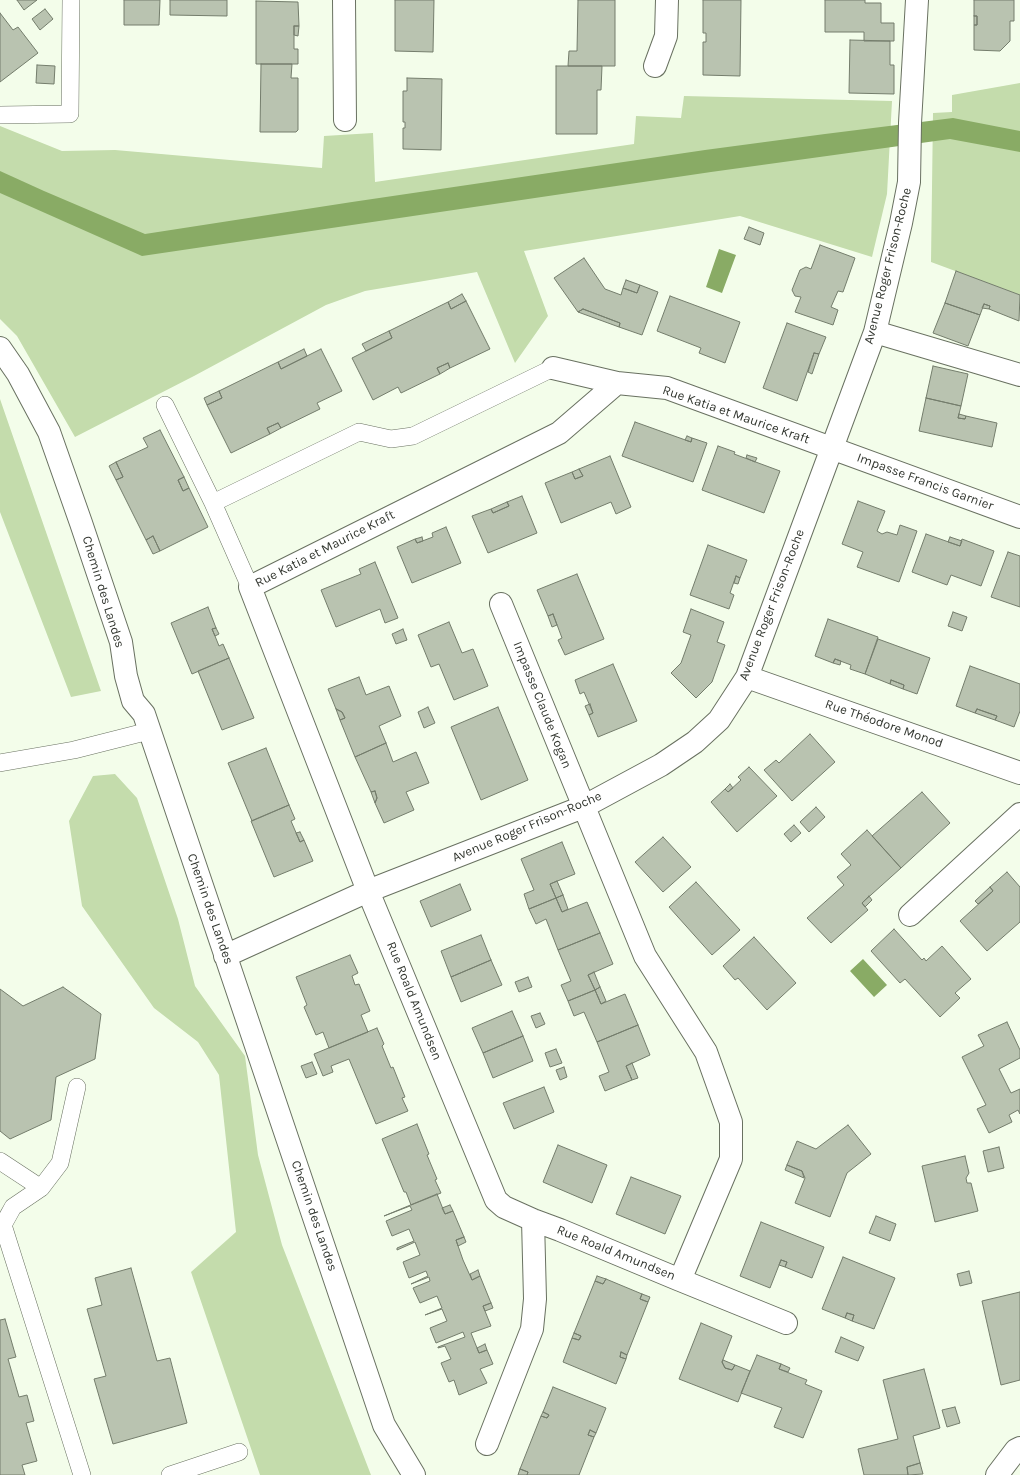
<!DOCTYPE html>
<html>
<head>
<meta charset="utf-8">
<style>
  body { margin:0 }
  canvas { display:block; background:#f3fdea }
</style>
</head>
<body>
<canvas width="1020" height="1475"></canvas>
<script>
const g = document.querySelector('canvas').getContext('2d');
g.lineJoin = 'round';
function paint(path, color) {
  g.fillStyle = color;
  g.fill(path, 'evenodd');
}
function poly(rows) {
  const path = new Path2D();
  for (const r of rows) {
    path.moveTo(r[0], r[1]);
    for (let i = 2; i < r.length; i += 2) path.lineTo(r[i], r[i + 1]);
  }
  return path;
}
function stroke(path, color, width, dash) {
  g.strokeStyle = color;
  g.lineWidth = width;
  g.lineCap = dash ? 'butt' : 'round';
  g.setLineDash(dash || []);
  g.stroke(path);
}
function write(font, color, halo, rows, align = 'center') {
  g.font = font + ' Karla,sans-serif';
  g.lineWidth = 4;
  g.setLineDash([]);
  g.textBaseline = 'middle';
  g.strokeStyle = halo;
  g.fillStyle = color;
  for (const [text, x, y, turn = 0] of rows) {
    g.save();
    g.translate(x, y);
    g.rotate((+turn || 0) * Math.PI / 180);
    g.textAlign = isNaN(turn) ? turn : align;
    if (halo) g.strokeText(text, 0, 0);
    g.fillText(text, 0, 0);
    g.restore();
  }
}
paint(poly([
  [1020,83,1020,295,931,262,933,113,952,112,952,95],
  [684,96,892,101,887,194,872,257,740,216,524,251,548,316,515,363,477,272,365,291,326,305,194,376,75,437,17,336,0,319,0,126,62,151,115,150,322,168,324,136,373,133,375,182,634,144,636,116,681,118],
  [0,399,101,691,71,697,0,512],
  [115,774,137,798,178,919,195,986,245,1056,258,1155,282,1245,371,1475,260,1475,191,1272,236,1232,219,1075,198,1042,154,1008,82,906,69,821,93,776]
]), '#c4dcac');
paint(poly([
  [953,118,1020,131,1020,152,950,139,711,172,142,256,0,193,0,171,44,191,145,234,352,202,705,150,825,134],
  [719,249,736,255,722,293,706,287],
  [863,959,887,985,874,997,850,971]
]), '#89ab65');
const building = poly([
  [17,0,37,0,24,10,17,0],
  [124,0,160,0,159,25,124,25,124,0],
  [170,0,227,0,227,16,170,15,170,0],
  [395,0,434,0,433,52,395,51,395,0],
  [578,0,615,0,615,66,568,66,569,51,577,51,578,0],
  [703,0,741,0,740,76,703,75,703,42,706,42,706,33,703,33,703,0],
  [825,0,865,0,865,3,881,3,881,23,894,23,894,41,864,41,864,32,825,32,825,0],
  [974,0,1014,0,1014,21,1010,21,1010,41,1000,51,974,50,974,25,977,25,977,16,974,16,974,0],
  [256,1,298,2,299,26,294,26,294,49,298,49,298,64,256,64,256,1],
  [45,9,53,19,40,30,32,19,45,9],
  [0,13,13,30,18,27,38,53,0,82,0,13],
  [974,16,977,16,977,25,974,25,974,16],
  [294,26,299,26,298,36,294,35,294,26],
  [850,40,890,41,890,65,894,65,894,94,849,93,850,40],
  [261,64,292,64,291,78,298,78,298,130,296,132,260,132,261,64],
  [37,65,55,66,54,84,36,83,37,65],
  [556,66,602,66,601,90,597,90,597,134,556,134,556,66],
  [407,78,442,79,441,150,403,149,403,128,405,128,405,122,403,122,403,91,407,91,407,78],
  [749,227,764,233,760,245,744,239,749,227],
  [820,245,855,258,843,292,838,291,831,307,838,310,833,325,795,312,801,297,795,296,792,290,800,270,806,267,811,269,820,245],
  [584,258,605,289,621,295,623,288,637,293,640,285,658,292,642,335,619,327,620,323,583,309,578,312,554,278,584,258],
  [956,271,1020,295,1019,321,989,309,990,306,984,304,980,315,945,303,956,271],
  [626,280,640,285,637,293,623,288,626,280],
  [462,294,466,301,451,309,448,302,462,294],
  [670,296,740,322,725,363,699,353,701,348,657,331,670,296],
  [466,301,490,349,450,368,448,363,437,368,440,374,401,393,398,387,373,400,352,358,392,338,389,331,448,302,451,309,466,301],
  [945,303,980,315,968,346,933,333,945,303],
  [984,304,990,306,989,309,982,308,984,304],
  [583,309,620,323,619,327,578,312,583,309],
  [787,323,826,337,819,354,814,353,797,401,763,388,787,323],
  [389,331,392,338,366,351,362,344,389,331],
  [304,349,307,356,281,369,278,362,304,349],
  [321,349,342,391,317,403,320,409,281,428,278,423,267,428,270,434,231,453,207,405,222,398,219,391,278,362,281,369,321,349],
  [814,353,819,354,812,374,808,372,814,353],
  [448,363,450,368,440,374,437,368,448,363],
  [933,366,968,374,961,406,926,398,933,366],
  [219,391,222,398,207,405,204,398,219,391],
  [926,398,961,406,958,418,965,419,966,416,997,423,992,447,919,431,926,398],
  [959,414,966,416,965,419,958,418,959,414],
  [635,422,691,442,692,438,707,443,693,482,622,456,635,422],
  [278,423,281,428,270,434,267,428,278,423],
  [160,430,184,477,178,480,183,491,189,488,208,527,160,551,153,536,146,540,116,480,123,477,116,462,148,447,143,438,160,430],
  [687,436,692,438,691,442,685,440,687,436],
  [718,446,735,452,734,454,780,471,764,513,702,490,718,446],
  [747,455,757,458,755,462,746,458,747,455],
  [610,456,631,507,616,514,611,502,561,523,545,483,572,472,575,479,583,476,579,469,610,456],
  [116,462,123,477,116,480,109,466,116,462],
  [579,469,583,476,575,479,572,472,579,469],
  [184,477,189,488,183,491,178,480,184,477],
  [522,496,537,533,488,553,472,516,491,509,493,513,509,506,507,502,522,496],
  [858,501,885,511,877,531,882,534,887,532,897,535,900,525,917,531,899,582,857,567,863,552,842,544,858,501],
  [507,502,509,506,493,513,491,509,507,502],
  [446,527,461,563,412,583,397,547,415,539,417,543,433,537,432,533,446,527],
  [926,534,960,546,962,539,994,551,981,586,951,575,947,585,912,572,926,534],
  [153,536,160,551,153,554,146,540,153,536],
  [422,537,423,541,417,543,415,539,422,537],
  [950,537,962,541,960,546,948,542,950,537],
  [708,545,747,560,740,578,736,576,730,593,734,595,729,609,690,595,708,545],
  [1008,552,1020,556,1020,607,991,597,1008,552],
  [375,562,398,618,385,623,380,609,336,627,321,590,361,574,359,569,375,562],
  [577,574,604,639,565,655,558,640,562,638,553,614,548,616,537,590,577,574],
  [736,576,740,578,738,584,734,583,736,576],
  [208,607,216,628,212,629,215,636,219,646,223,644,229,658,192,674,171,623,208,607],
  [691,609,724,622,717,642,725,645,712,682,696,698,671,673,681,663,691,635,683,632,691,609],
  [953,612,967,617,962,631,948,626,953,612],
  [553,614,557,625,552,627,548,616,553,614],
  [828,619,878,637,865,674,850,669,851,665,835,659,833,663,815,656,828,619],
  [449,622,462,653,473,649,488,686,454,700,439,664,431,667,418,635,449,622],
  [216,628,219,634,215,636,212,629,216,628],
  [403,629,407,640,396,644,392,634,403,629],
  [878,639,930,658,917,694,903,689,904,685,891,680,890,684,865,674,878,639],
  [229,658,254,718,222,730,198,671,229,658],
  [835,659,841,661,840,665,833,663,835,659],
  [613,664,637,721,598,737,589,715,593,713,584,692,580,694,575,680,613,664],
  [970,666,1020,684,1020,711,1014,727,995,720,997,716,977,709,975,713,956,706,970,666],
  [359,677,366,695,389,686,401,716,379,726,386,743,355,757,340,720,345,718,342,712,336,709,328,689,359,677],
  [891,680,904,685,903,689,890,684,891,680],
  [590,704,593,713,589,715,585,706,590,704],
  [428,707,435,723,424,728,418,712,428,707],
  [498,707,528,780,481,800,451,727,498,707],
  [336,709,342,712,345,718,340,720,336,709],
  [977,709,997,716,995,720,975,713,977,709],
  [810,734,835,762,792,801,764,770,776,760,779,763,810,734],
  [386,743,393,762,416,752,429,783,406,792,414,810,384,823,375,803,377,798,375,791,371,792,355,757,386,743],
  [266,748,289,805,252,821,228,763,266,748],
  [749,767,777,796,737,832,711,802,725,789,728,792,741,780,738,777,749,767],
  [730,784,733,788,728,792,725,789,730,784],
  [375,791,377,798,375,803,371,792,375,791],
  [922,792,950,823,901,868,872,836,922,792],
  [289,805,295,819,291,821,300,842,304,840,313,861,274,877,251,821,289,805],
  [816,807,825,817,809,832,800,822,816,807],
  [794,825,801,833,791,842,784,834,794,825],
  [867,830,901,868,862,903,868,910,831,943,807,918,844,885,837,877,851,865,841,854,867,830],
  [300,832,304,840,300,842,296,833,300,832],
  [663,837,691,867,663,892,635,862,663,837],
  [562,842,575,874,550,884,556,898,529,909,524,894,534,890,521,859,562,842],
  [1007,872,1020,887,1020,922,987,951,960,921,993,891,990,887,1007,872],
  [557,881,563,895,556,898,550,884,557,881],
  [696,882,740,930,712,955,669,907,696,882],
  [460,884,471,910,431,927,420,901,460,884],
  [990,887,993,891,978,904,975,901,990,887],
  [563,895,568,909,562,912,556,898,563,895],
  [869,896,872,900,865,907,862,903,869,896],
  [556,898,562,912,587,902,600,933,558,950,546,919,536,924,529,909,556,898],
  [894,929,922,960,924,958,926,961,942,946,971,979,955,993,960,998,940,1017,905,979,900,983,871,951,894,929],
  [600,933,613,964,588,975,595,990,568,1001,561,985,571,981,558,950,600,933],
  [481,935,491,960,451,977,441,951,481,935],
  [754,937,796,983,767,1010,738,978,735,980,723,966,754,937],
  [350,955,358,973,352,976,355,985,359,984,370,1011,361,1015,368,1032,329,1048,323,1032,316,1035,304,1007,307,1005,296,977,350,955],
  [491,960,502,985,461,1002,451,977,491,960],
  [594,972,600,987,595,990,588,975,594,972],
  [528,977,532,987,519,992,515,982,528,977],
  [63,987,101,1014,95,1059,56,1077,51,1120,10,1139,0,1131,0,989,23,1006,63,987],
  [600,987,606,1001,601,1004,595,990,600,987],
  [595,990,601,1004,625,994,638,1025,597,1042,584,1012,574,1016,568,1001,595,990],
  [512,1011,523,1036,483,1053,472,1028,512,1011],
  [540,1013,545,1024,536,1028,531,1016,540,1013],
  [1007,1022,1020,1050,1020,1058,999,1069,1011,1093,1020,1089,1020,1114,1018,1110,1009,1115,1012,1122,989,1133,977,1109,986,1105,962,1057,984,1046,978,1035,1007,1022],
  [638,1025,650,1055,626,1066,632,1080,605,1091,599,1076,609,1072,597,1042,638,1025],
  [377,1028,384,1044,382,1046,391,1068,393,1067,405,1097,402,1098,408,1111,376,1124,349,1059,331,1066,333,1072,323,1076,314,1054,377,1028],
  [523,1036,533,1061,493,1078,483,1053,523,1036],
  [556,1049,562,1063,550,1067,545,1053,556,1049],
  [312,1062,317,1074,306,1078,301,1066,312,1062],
  [632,1063,638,1078,632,1080,626,1066,632,1063],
  [564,1067,567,1077,560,1080,556,1070,564,1067],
  [544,1087,554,1112,514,1129,503,1103,544,1087],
  [417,1124,429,1154,427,1155,437,1179,435,1180,441,1193,411,1205,406,1192,404,1192,382,1139,417,1124],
  [848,1125,871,1154,847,1173,830,1217,795,1203,805,1178,802,1171,787,1165,797,1141,816,1149,848,1125],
  [558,1145,607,1165,592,1203,543,1182,558,1145],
  [999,1147,1004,1168,988,1172,983,1151,999,1147],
  [965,1156,969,1173,966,1178,967,1183,971,1183,978,1211,935,1222,922,1166,965,1156],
  [787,1165,802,1171,804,1178,785,1170,787,1165],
  [631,1177,681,1196,665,1234,616,1214,631,1177],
  [437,1194,445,1214,453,1211,464,1237,456,1240,463,1260,472,1280,480,1276,491,1303,483,1306,491,1326,471,1333,479,1353,487,1350,493,1364,480,1369,487,1383,459,1395,454,1380,449,1382,441,1363,451,1359,445,1346,438,1348,438,1347,465,1337,463,1332,436,1343,430,1328,447,1321,442,1309,425,1315,442,1308,437,1296,420,1303,413,1288,430,1281,429,1277,411,1284,428,1276,426,1271,409,1278,403,1262,420,1255,415,1242,397,1250,397,1248,414,1241,409,1229,392,1236,386,1221,412,1210,410,1206,384,1216,437,1194],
  [450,1205,453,1211,445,1214,442,1208,450,1205],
  [876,1216,896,1224,890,1241,869,1233,876,1216],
  [761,1222,824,1247,812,1278,785,1267,787,1262,781,1260,770,1288,740,1276,761,1222],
  [464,1237,466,1242,458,1246,456,1240,464,1237],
  [843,1257,895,1278,874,1329,852,1321,854,1315,847,1313,845,1318,822,1309,843,1257],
  [781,1260,787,1262,785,1267,779,1265,781,1260],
  [131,1268,157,1361,170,1358,187,1423,113,1444,94,1379,106,1376,87,1309,102,1305,95,1278,131,1268],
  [478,1270,480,1276,472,1280,470,1274,478,1270],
  [969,1271,972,1283,960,1286,957,1274,969,1271],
  [597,1276,606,1279,603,1284,595,1281,597,1276],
  [606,1279,642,1294,640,1299,648,1302,627,1355,621,1352,620,1357,626,1359,616,1384,563,1362,572,1338,579,1340,581,1336,574,1333,595,1281,603,1284,606,1279],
  [1020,1292,1020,1380,1001,1385,982,1301,1020,1292],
  [642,1294,650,1297,648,1302,640,1299,642,1294],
  [491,1303,493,1308,485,1311,483,1306,491,1303],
  [847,1313,854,1315,852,1321,845,1318,847,1313],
  [5,1319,16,1357,8,1359,19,1397,27,1395,34,1421,26,1423,37,1461,22,1465,25,1475,0,1475,0,1320,5,1319],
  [701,1323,732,1336,722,1362,725,1368,732,1370,735,1365,750,1371,738,1402,679,1379,701,1323],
  [574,1333,581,1336,579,1340,572,1338,574,1333],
  [841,1337,864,1347,858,1361,835,1352,841,1337],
  [485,1344,487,1350,479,1353,477,1348,485,1344],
  [621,1352,627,1355,626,1359,620,1357,621,1352],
  [757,1355,781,1364,779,1369,807,1380,805,1384,822,1391,803,1438,774,1427,782,1408,741,1393,757,1355],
  [723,1360,735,1365,732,1370,725,1368,722,1362,723,1360],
  [781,1364,790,1368,788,1372,779,1369,781,1364],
  [924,1369,940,1428,913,1436,920,1463,907,1467,908,1475,864,1475,858,1449,898,1439,883,1380,924,1369],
  [553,1387,606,1408,596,1433,590,1430,588,1435,594,1437,579,1475,527,1475,528,1472,520,1469,541,1416,547,1418,549,1415,543,1412,553,1387],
  [955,1407,960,1423,947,1427,942,1410,955,1407],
  [543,1412,549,1415,547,1418,541,1416,543,1412],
  [590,1430,596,1433,594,1437,588,1435,590,1430],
  [920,1463,923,1474,908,1475,907,1467,920,1463],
  [520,1469,528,1472,527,1475,518,1475,520,1469]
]);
paint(building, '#b9c3b0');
stroke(building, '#747d6c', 1);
const service = poly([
  [0,115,70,114,71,0],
  [165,405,213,503,250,587],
  [213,503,359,432,391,439,413,436,553,368],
  [0,763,74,750,149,731],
  [0,1161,41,1188],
  [3,1225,82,1475],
  [0,1226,3,1225,13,1207,41,1188,60,1163,77,1087],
  [170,1475,239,1452]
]);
const minor = poly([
  [344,0,345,120],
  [655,66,666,36,667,0],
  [875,332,1020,375],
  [0,348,18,374,49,432,81,523,121,642,126,676,133,701,144,714,384,1425,414,1475],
  [553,368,617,383],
  [501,604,645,956,706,1052,731,1122,731,1159,680,1280,560,1230,533,1220,504,1207,496,1200,368,891,250,587,559,433,617,383,667,388,1020,517],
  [747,677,1020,773],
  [910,915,1020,814],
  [225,956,368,891,583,807,661,765,695,742,719,720,747,677,875,332,901,223,909,182,910,123,917,0],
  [680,1280,786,1323],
  [487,1444,532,1329,535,1299,533,1220],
  [997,1475,1016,1450,1020,1448]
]);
stroke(service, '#697161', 18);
stroke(minor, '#697161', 24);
stroke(service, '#fff', 17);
stroke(minor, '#fff', 22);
write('13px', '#32362f', '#fff', [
  ["Avenue Roger Frison-Roche",888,266,-76],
  ["Rue Katia et Maurice Kraft",736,415,19],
  ["Impasse Francis Garnier",925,482,20],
  ["Rue Katia et Maurice Kraft",325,549,-27],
  ["Chemin des Landes",103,592,73],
  ["Avenue Roger Frison-Roche",772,605,-69],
  ["Impasse Claude Kogan",542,705,68],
  ["Rue Théodore Monod",884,724,19],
  ["Avenue Roger Frison-Roche",527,827,-23],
  ["Chemin des Landes",210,909,71],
  ["Rue Roald Amundsen",414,1001,68],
  ["Chemin des Landes",314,1216,71],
  ["Rue Roald Amundsen",616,1253,22]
]);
</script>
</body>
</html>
